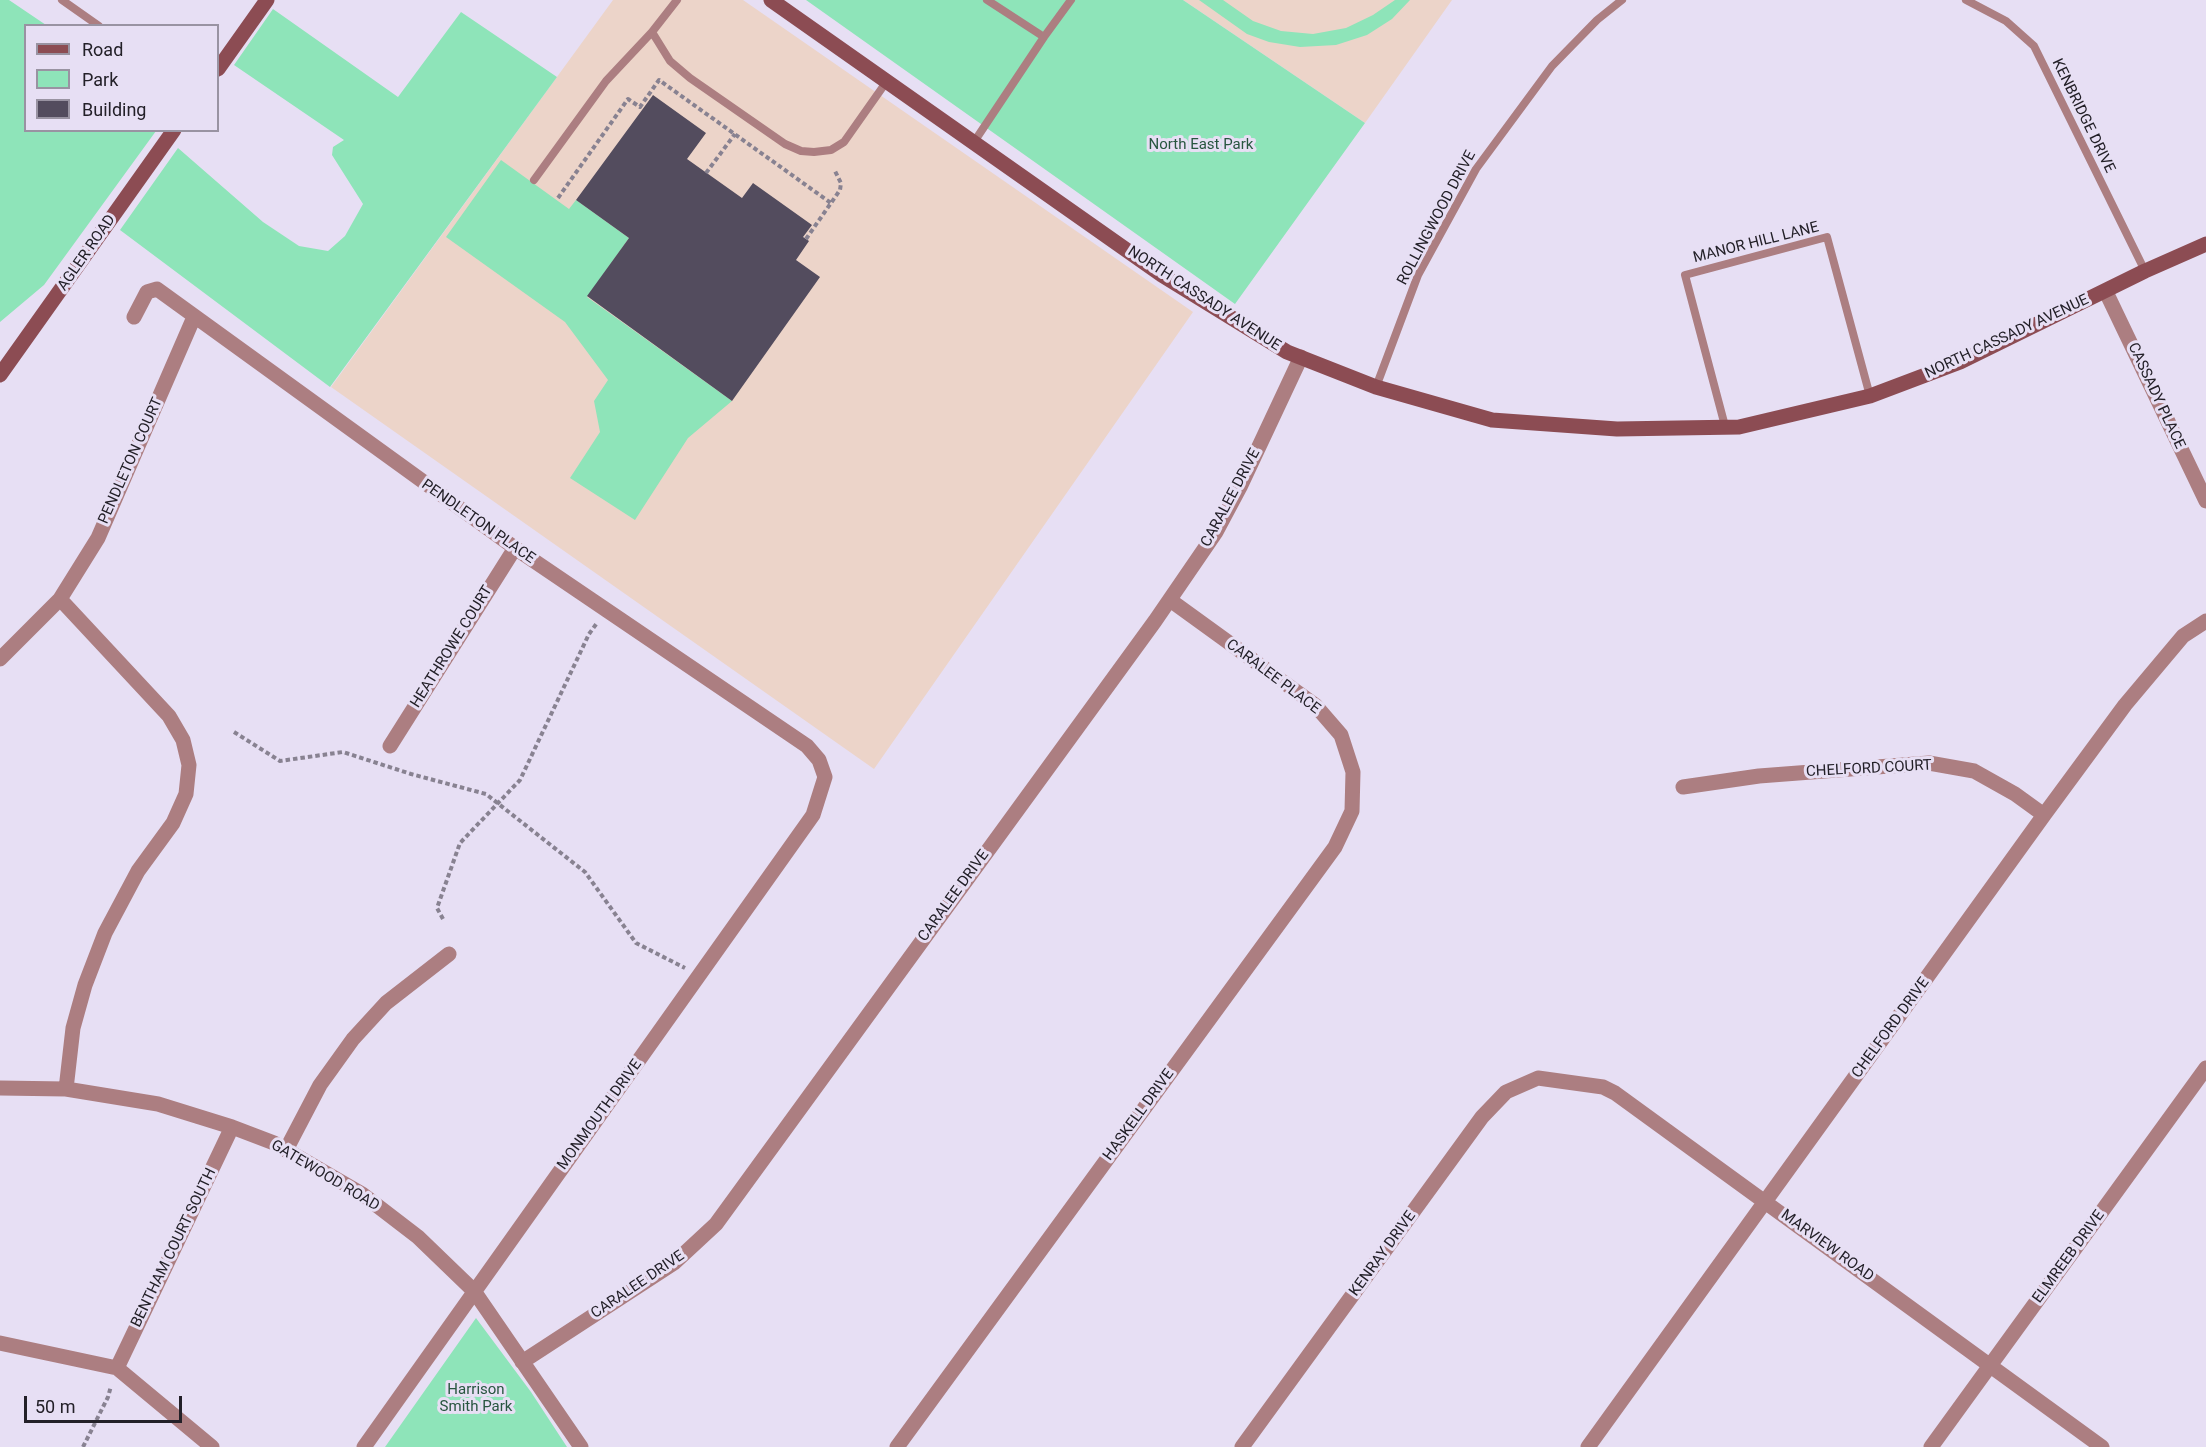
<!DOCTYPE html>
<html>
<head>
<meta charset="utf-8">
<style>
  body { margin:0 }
  #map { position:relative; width:2206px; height:1447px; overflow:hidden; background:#e7dff4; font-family:Roboto,sans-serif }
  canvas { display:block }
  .legend { position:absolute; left:24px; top:24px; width:195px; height:108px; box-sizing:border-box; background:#e7dff4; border:2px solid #9993a2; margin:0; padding:8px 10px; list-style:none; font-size:18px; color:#232028 }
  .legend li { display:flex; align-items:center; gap:12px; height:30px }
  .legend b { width:30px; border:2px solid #9993a2 }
  .scale { position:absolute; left:24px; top:1396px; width:158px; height:27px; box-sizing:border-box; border:3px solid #232028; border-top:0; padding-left:8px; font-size:18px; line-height:21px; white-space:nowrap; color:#232028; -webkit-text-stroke:4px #e7dff4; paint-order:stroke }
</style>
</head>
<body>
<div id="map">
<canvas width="2206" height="1447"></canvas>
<ul class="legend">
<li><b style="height:8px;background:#8c4c53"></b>Road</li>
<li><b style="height:16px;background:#8ee4b9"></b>Park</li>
<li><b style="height:16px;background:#534c5e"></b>Building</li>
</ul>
<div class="scale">50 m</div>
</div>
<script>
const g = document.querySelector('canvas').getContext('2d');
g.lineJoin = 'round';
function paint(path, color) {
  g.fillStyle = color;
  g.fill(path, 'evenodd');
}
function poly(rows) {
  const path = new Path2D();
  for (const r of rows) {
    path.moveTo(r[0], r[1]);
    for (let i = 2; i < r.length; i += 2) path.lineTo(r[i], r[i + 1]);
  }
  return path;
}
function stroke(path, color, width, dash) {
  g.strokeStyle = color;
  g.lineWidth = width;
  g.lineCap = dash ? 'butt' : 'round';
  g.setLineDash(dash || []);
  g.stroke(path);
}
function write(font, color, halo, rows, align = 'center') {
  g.font = font + ' Roboto,sans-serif';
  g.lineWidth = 6;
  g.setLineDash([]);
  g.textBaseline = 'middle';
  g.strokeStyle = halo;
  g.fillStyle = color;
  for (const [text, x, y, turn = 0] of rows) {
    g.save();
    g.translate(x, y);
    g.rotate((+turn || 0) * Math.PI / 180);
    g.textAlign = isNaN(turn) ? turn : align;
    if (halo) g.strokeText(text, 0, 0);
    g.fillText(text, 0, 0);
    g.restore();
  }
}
paint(poly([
  [613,0,743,0,1193,312,874,769,331,387],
  [1183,0,1452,0,1365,123]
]), '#ecd4c9');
paint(poly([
  [0,0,9,0,46,25,26,26,26,130,156,131,44,285,0,322],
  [806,0,1183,0,1365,123,1235,304],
  [1199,0,1223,0,1253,21,1281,31,1313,34,1346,28,1373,15,1395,0,1410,0,1392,19,1367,35,1336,45,1300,47,1269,42,1247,34],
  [273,9,398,97,461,12,557,77,330,387,120,230,178,148,263,222,299,246,328,251,345,236,363,204,332,155,333,147,344,140,234,65],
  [501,160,569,209,576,200,629,238,587,297,732,401,688,438,635,520,570,478,600,432,594,401,608,380,565,322,446,237],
  [476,1318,531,1392,567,1447,385,1447]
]), '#8ee4b9');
paint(poly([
  [653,95,706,133,687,159,742,198,753,183,812,225,803,237,809,241,796,260,820,277,732,401,587,296,629,238,576,200]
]), '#534c5e');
stroke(poly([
  [706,173,735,134],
  [558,198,628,99,640,107,659,80,831,203],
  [806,239,840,190,841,183,835,171],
  [234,732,280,761,343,752,411,774,486,794,585,872,636,943,685,968],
  [443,919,437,908,460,843,520,780,589,634,597,623],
  [83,1447,108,1397,111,1386]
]), '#888291', 4, [4.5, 3]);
stroke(poly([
  [62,0,99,26],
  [677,0,652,32,670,61,690,78,785,144,801,151,814,152,831,150,844,142,887,81],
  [1966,0,2006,21,2034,46,2145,271],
  [1044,37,1071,0],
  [974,142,1044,37,987,0],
  [534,180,606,81,652,32],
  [1376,387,1418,275,1476,169,1552,66,1597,20,1622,0],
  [1725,426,1685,275,1827,237,1870,396]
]), '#ac7e81', 8);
stroke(poly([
  [2106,292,2206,501],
  [134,317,147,292,157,289,515,548,807,746,819,760,825,777,813,815,364,1447],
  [60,599,169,716,183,740,189,765,186,794,173,823,138,871,105,933,85,985,73,1028,66,1089],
  [0,659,60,599,98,538,194,317],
  [390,746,515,548],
  [1683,787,1759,776,1929,763,1974,771,2015,794,2044,815],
  [0,1088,66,1089,158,1104,232,1127,274,1143,362,1194,418,1237,474,1291,581,1447],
  [286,1150,320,1085,353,1039,386,1003,449,954],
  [0,1343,117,1368,212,1447],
  [522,1362,674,1263,716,1224,1155,621,1216,532,1240,487,1301,357],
  [117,1368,232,1127],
  [897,1447,1335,847,1352,811,1353,772,1341,735,1315,705,1170,600],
  [1242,1447,1482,1117,1506,1092,1538,1078,1603,1087,1615,1093,2102,1447],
  [1588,1447,2044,815,2125,705,2183,636,2206,621],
  [1931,1447,2206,1068]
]), '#ac7e81', 15);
stroke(poly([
  [771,0,1162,275,1287,352,1376,387,1492,420,1617,429,1739,427,1870,396,1960,362,2145,271,2206,244],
  [218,69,267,0],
  [0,375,174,130]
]), '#8c4c53', 15);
write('15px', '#232028', '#e7dff4', [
  ["KENBRIDGE DRIVE",2083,116,64],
  ["ROLLINGWOOD DRIVE",1437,218,-62],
  ["MANOR HILL LANE",1756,243,-14],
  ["AGLER ROAD",87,253,-55],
  ["NORTH CASSADY AVENUE",1204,299,33],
  ["NORTH CASSADY AVENUE",2007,337,-25],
  ["CASSADY PLACE",2156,396,65],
  ["PENDLETON COURT",131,461,-66],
  ["CARALEE DRIVE",1231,498,-62],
  ["PENDLETON PLACE",478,522,35],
  ["HEATHROWE COURT",452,647,-58],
  ["CARALEE PLACE",1273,677,37],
  ["CHELFORD COURT",1869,769,-3],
  ["CARALEE DRIVE",954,896,-54],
  ["CHELFORD DRIVE",1891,1028,-54],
  ["MONMOUTH DRIVE",600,1115,-54],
  ["HASKELL DRIVE",1139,1115,-54],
  ["GATEWOOD ROAD",325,1176,31],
  ["MARVIEW ROAD",1827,1246,36],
  ["BENTHAM COURT SOUTH",174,1248,-64],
  ["KENRAY DRIVE",1383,1254,-54],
  ["ELMREEB DRIVE",2069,1257,-54],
  ["CARALEE DRIVE",638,1285,-34]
]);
write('15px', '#285640', '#e7dff4', [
  ["North East Park",1201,145],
  ["Harrison",476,1390],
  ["Smith Park",476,1407]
]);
</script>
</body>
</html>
